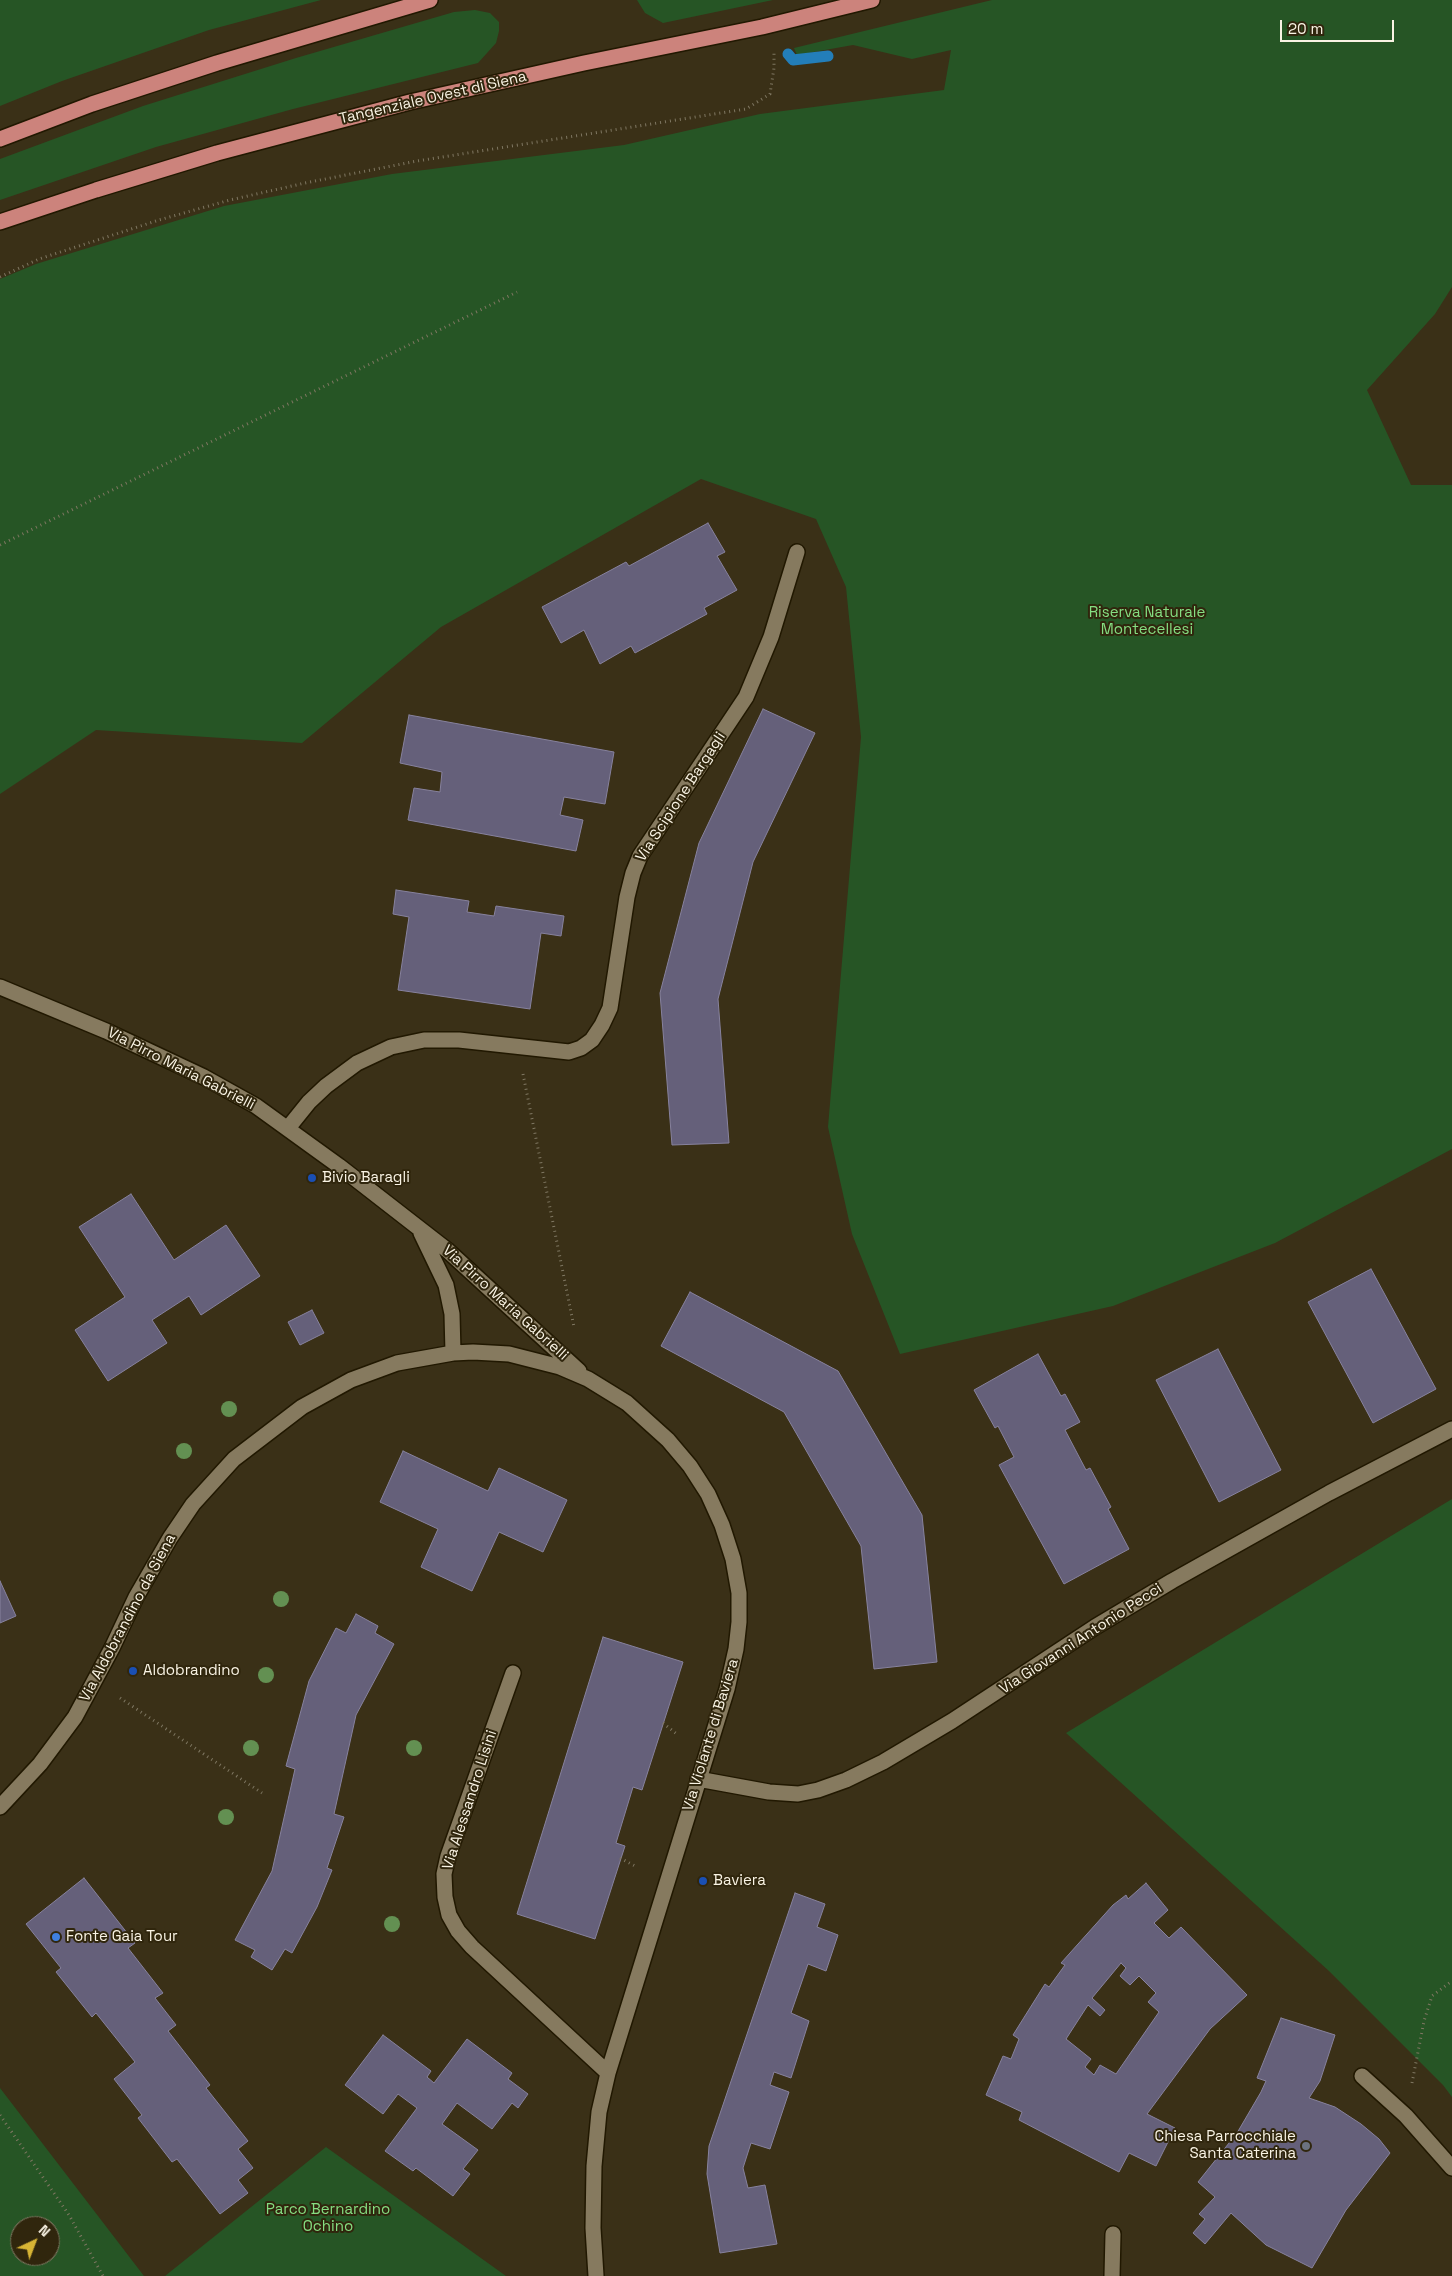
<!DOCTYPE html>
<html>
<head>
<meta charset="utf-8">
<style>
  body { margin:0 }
  #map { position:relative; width:1452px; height:2276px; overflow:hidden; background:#3a3017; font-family:"Space Grotesk",sans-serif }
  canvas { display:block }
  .north { position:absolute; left:10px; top:2216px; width:50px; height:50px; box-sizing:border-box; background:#30260d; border:1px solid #807863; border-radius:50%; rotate:43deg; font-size:14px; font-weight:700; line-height:20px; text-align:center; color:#f9f3e4 }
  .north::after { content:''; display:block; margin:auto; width:18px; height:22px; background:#d7b434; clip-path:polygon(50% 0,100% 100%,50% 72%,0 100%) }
  .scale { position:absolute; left:1280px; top:20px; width:114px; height:22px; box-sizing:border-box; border:2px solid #f9f3e4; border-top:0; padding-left:6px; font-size:15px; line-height:18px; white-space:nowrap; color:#f9f3e4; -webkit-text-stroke:4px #30260d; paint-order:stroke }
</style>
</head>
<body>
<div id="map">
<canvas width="1452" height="2276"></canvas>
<div class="north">N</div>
<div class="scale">20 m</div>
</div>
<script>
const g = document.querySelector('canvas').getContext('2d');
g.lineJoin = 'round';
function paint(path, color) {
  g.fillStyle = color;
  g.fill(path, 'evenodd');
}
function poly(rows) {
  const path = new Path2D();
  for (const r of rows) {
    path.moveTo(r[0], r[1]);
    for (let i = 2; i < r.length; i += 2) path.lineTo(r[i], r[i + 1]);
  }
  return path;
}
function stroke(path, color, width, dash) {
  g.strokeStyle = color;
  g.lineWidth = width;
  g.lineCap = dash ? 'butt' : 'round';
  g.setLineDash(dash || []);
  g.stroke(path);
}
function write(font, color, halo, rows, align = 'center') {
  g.font = font + ' "Space Grotesk",sans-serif';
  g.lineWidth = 4;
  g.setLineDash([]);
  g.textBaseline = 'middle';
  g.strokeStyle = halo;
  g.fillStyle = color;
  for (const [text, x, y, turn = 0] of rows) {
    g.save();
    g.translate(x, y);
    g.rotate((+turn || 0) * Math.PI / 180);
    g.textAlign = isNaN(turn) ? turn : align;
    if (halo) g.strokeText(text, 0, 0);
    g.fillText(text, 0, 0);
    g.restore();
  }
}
paint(poly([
  [0,0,321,0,209,30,62,81,0,106],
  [637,0,773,0,663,23,645,13],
  [992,0,1452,0,1452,287,1435,314,1367,390,1411,485,1452,485,1452,1149,1275,1243,1113,1306,900,1354,852,1234,828,1127,861,737,846,587,816,519,701,479,441,627,302,743,96,730,0,794,0,279,36,264,224,206,392,174,624,145,760,114,944,90,951,50,912,59,853,45,797,55,794,48],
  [475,10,490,13,499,22,499,31,496,43,478,63,293,109,156,147,0,200,0,159,143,106,296,58,454,12],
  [1452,1499,1452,2097,1443,2085,1329,1971,1066,1733],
  [0,2088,144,2276,0,2276],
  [20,2226,50,2226,50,2256,20,2256],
  [326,2147,506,2276,165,2276]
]), '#265525');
stroke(poly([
  [788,54,793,60,828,56]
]), '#237eb9', 11);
const building = poly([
  [708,523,725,552,717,556,737,590,704,608,707,614,635,653,631,646,600,664,584,630,561,643,542,607,626,562,629,566,708,523],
  [763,709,815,733,753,862,718,999,729,1143,672,1145,660,993,699,843,763,709],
  [409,715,614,752,605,804,564,797,560,815,583,820,576,851,408,820,414,788,440,792,442,772,400,763,409,715],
  [396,890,469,901,467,912,494,916,496,906,564,916,561,936,541,933,530,1009,398,990,409,917,393,914,396,890],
  [131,1194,174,1260,226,1225,260,1276,201,1315,189,1296,152,1320,167,1343,108,1381,75,1330,125,1297,79,1227,131,1194],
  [1371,1269,1436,1389,1373,1423,1308,1302,1371,1269],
  [690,1292,838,1371,922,1515,937,1662,874,1669,861,1546,784,1412,661,1346,690,1292],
  [312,1310,324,1333,300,1345,288,1322,312,1310],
  [1218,1349,1281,1470,1219,1502,1156,1380,1218,1349],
  [1038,1354,1061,1396,1065,1394,1080,1422,1065,1430,1086,1470,1090,1468,1111,1507,1108,1509,1129,1549,1064,1584,999,1465,1014,1457,998,1426,995,1428,974,1390,1038,1354],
  [403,1451,488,1491,499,1468,567,1500,543,1552,499,1532,472,1591,421,1567,438,1529,380,1502,403,1451],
  [0,1581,16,1616,0,1623,0,1581],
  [356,1614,378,1626,375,1633,394,1644,356,1715,334,1814,344,1817,327,1868,332,1870,317,1907,292,1953,285,1949,272,1970,251,1957,255,1950,235,1940,272,1871,295,1769,286,1766,309,1681,336,1628,346,1633,356,1614],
  [603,1637,683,1662,642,1790,633,1787,616,1843,625,1846,595,1939,517,1914,603,1637],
  [84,1878,135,1943,128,1948,163,1993,155,1998,176,2025,168,2031,210,2085,206,2088,248,2141,238,2149,253,2168,238,2180,248,2193,220,2214,177,2159,172,2162,138,2118,142,2115,114,2079,135,2062,96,2013,92,2017,56,1972,61,1968,26,1924,84,1878],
  [1146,1883,1168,1910,1154,1923,1169,1938,1181,1927,1247,1995,1210,2029,1147,2114,1175,2128,1156,2166,1129,2153,1119,2172,1019,2120,1022,2112,986,2095,1003,2056,1011,2059,1019,2039,1013,2035,1045,1984,1049,1987,1065,1965,1061,1963,1113,1905,1126,1895,1128,1899,1146,1883],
  [1121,1963,1126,1968,1120,1976,1130,1985,1139,1976,1156,1993,1148,2002,1159,2012,1116,2074,1100,2065,1094,2075,1085,2067,1091,2059,1066,2039,1088,2005,1100,2016,1105,2010,1092,1998,1121,1963],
  [795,1893,825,1904,817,1927,838,1935,826,1971,808,1964,791,2013,809,2021,791,2078,774,2072,770,2085,789,2092,770,2149,751,2143,743,2168,748,2188,765,2185,777,2244,720,2253,707,2174,709,2146,795,1893],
  [1281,2018,1335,2035,1320,2081,1309,2098,1335,2107,1361,2124,1379,2139,1390,2153,1346,2210,1312,2268,1266,2245,1231,2213,1205,2244,1193,2233,1205,2219,1199,2214,1215,2197,1198,2182,1237,2133,1261,2092,1266,2081,1257,2078,1281,2018],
  [383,2035,431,2071,427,2077,434,2083,467,2039,512,2073,508,2079,528,2094,518,2108,512,2103,492,2129,457,2103,442,2124,478,2150,463,2169,470,2174,453,2196,416,2168,413,2171,385,2151,417,2108,398,2094,383,2114,345,2085,383,2035]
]);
paint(building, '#65607a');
stroke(building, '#87829e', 1);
const minor = poly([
  [0,987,106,1031,204,1077,256,1106,339,1166,447,1250,579,1371],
  [288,1128,309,1102,326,1086,357,1063,391,1047,424,1040,459,1040,569,1052,581,1048,592,1040,602,1025,610,1008,627,897,633,873,640,856,746,697,771,637,797,552],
  [421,1233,446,1285,452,1314,453,1353],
  [513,1673,448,1856,444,1874,445,1897,449,1915,458,1931,472,1947,608,2073],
  [698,1779,769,1792,798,1794,818,1790,846,1780,883,1762,952,1721,1095,1627,1172,1581,1329,1493,1452,1429],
  [0,1807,40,1764,75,1717,112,1648,136,1597,170,1538,193,1504,234,1459,302,1407,351,1380,397,1363,453,1353,473,1352,509,1354,560,1367,588,1379,627,1403,668,1440,690,1466,708,1494,722,1525,733,1559,739,1593,739,1622,736,1649,727,1689,608,2073,599,2112,594,2166,593,2228,596,2276],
  [1362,2076,1406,2116,1452,2168],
  [1112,2276,1113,2234]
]);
const trunk = poly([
  [0,139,92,104,217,63,430,0],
  [0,222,96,190,217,153,410,102,584,63,762,27,872,0]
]);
stroke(minor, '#211801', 18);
stroke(trunk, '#211801', 18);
stroke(poly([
  [0,277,39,259,159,220,230,200,305,183,417,161,746,109,770,94,774,68,774,53],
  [0,545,517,292],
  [523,1074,574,1327],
  [120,1698,262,1793],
  [663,1723,678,1735],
  [620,1858,635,1866],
  [1412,2083,1424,2021,1432,1996,1452,1981],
  [0,2115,69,2215,103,2276]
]), '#7f7762', 3, [1, 4]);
stroke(minor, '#867a5f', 15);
stroke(trunk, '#cc837c', 15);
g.fillStyle = '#639052';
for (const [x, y] of [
  [229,1409],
  [184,1451],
  [281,1599],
  [266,1675],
  [251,1748],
  [414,1748],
  [226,1817],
  [392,1924]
]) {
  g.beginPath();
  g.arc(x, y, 8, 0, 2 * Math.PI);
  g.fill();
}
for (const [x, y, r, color] of [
  [312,1178,5,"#1a4fb4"],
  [133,1671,5,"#1a4fb4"],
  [703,1881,5,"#1a4fb4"],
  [56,1937,5,"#3f7fe0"],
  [1306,2146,5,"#6b7280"]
]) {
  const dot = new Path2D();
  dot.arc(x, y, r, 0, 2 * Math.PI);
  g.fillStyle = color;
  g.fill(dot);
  stroke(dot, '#30260d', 2);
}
write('15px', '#f9f3e4', '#30260d', [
  ["Tangenziale Ovest di Siena",433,98,-13],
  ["Via Scipione Bargagli",681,797,-57],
  ["Via Pirro Maria Gabrielli",181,1069,27],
  ["Via Pirro Maria Gabrielli",505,1303,42],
  ["Via Aldobrandino da Siena",128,1618,-62],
  ["Via Giovanni Antonio Pecci",1081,1639,-33],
  ["Via Violante di Baviera",711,1735,-73],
  ["Via Alessandro Lisini",470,1800,-72]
]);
write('15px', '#85de82', '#30260d', [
  ["Riserva Naturale",1147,613],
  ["Montecellesi",1147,630],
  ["Parco Bernardino",328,2210],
  ["Ochino",328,2227]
]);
write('15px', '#f9f3e4', '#30260d', [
  ["Bivio Baragli",322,1178],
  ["Aldobrandino",143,1671],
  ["Baviera",713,1881],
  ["Fonte Gaia Tour",66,1937],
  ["Chiesa Parrocchiale",1296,2137,"right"],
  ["Santa Caterina",1296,2154,"right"]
], 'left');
</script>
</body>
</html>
